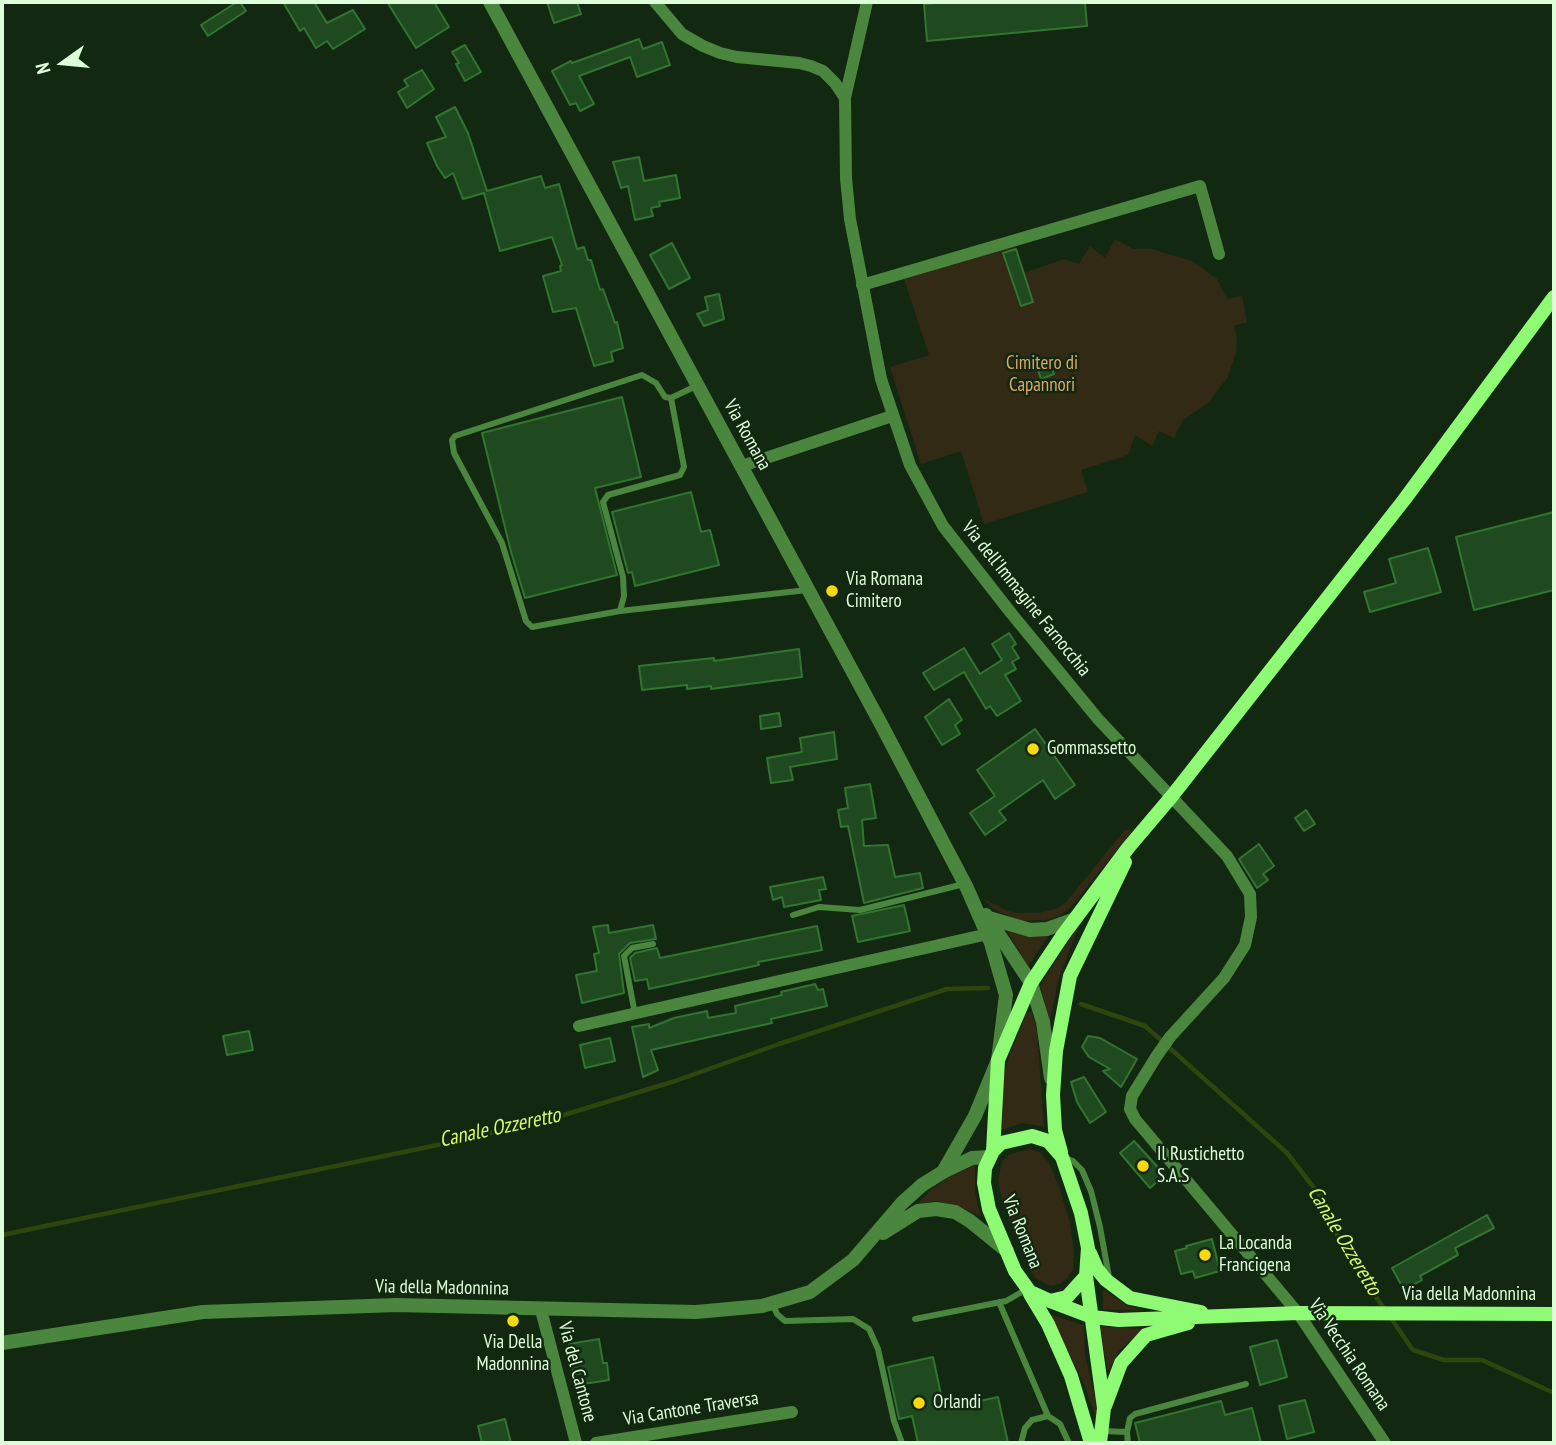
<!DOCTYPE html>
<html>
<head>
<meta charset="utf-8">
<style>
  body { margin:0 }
  #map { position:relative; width:1556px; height:1445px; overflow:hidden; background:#122811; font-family:"PT Sans Narrow",sans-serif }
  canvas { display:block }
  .frame { position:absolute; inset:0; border:4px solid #defeda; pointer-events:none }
  .north { position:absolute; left:28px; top:28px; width:70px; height:70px; -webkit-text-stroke:5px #122811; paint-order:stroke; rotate:255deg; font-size:19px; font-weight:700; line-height:28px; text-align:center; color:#defeda }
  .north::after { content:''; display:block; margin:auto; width:24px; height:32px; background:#defeda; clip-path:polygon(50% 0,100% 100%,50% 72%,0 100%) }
</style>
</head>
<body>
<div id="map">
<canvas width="1556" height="1445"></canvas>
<div class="frame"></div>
<div class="north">N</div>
</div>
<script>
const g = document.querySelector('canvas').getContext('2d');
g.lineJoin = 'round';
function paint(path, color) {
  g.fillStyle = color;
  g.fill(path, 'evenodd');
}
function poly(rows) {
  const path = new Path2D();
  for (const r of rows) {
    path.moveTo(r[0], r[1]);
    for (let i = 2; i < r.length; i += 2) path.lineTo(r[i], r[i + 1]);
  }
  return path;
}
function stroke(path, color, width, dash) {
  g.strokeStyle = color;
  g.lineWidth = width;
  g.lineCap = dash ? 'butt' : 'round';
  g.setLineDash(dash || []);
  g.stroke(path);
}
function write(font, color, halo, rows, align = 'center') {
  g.font = font + ' "PT Sans Narrow",sans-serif';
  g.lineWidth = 5;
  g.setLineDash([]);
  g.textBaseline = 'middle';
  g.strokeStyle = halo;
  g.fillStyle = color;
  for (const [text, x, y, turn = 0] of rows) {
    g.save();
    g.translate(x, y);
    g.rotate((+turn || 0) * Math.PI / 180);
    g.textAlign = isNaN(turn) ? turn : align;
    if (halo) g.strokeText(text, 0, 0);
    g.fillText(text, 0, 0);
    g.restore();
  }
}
paint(poly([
  [1115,239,1133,249,1152,249,1192,261,1217,279,1227,299,1242,296,1247,322,1234,326,1237,338,1236,352,1228,377,1207,404,1183,420,1174,438,1159,431,1152,446,1135,435,1128,455,1081,470,1088,492,984,524,961,451,921,464,890,367,929,355,904,279,1015,245,1024,273,1064,259,1079,264,1090,246,1105,258],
  [1129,829,1132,831,1072,906,1059,916,1047,920,1020,921,994,909,982,898,1008,911,1018,913,1039,913,1058,908,1066,902,1124,831],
  [1080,923,1058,981,1050,1022,1040,986],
  [1007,931,1018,934,1050,934,1028,966],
  [1027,1012,1032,1012,1037,1032,1044,1127,1022,1123,996,1132,999,1095,1009,1056],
  [1030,1149,1041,1153,1049,1163,1059,1186,1070,1224,1074,1250,1073,1270,1067,1278,1060,1284,1050,1286,1035,1278,1027,1266,1003,1205,998,1181,1002,1161,1010,1154],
  [975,1165,975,1193,981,1216,956,1205,935,1201,917,1204,931,1190,946,1179],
  [1103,1289,1126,1305,1145,1311,1103,1309],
  [1049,1314,1084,1325,1085,1356,1095,1397,1098,1424,1084,1384],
  [1099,1326,1143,1329,1119,1351,1108,1371]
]), '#322a14');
stroke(poly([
  [1081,1004,1145,1026,1287,1153,1321,1197,1344,1250,1385,1310],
  [2,1235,452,1142,564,1115,675,1081,779,1044,947,989,988,988],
  [1390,1317,1413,1350,1444,1360,1482,1360,1554,1393]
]), '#2e460d', 4.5);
const building = poly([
  [237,2,240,2,246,11,208,36,201,25,237,2],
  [283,2,314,2,327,23,353,10,365,29,333,49,327,41,316,48,304,28,300,31,283,2],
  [387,2,434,2,449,27,416,48,387,2],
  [547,2,577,2,581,14,554,23,547,2],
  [949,2,1085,2,1087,26,927,41,924,4,949,2],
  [639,39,643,49,662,42,670,65,637,77,630,57,579,76,594,104,580,111,576,103,570,105,552,71,571,61,572,63,639,39],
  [465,45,481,72,465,81,456,64,459,63,452,52,465,45],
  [422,70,434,89,407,108,398,92,408,86,404,80,422,70],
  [455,107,468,133,487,191,541,176,545,188,559,184,577,249,584,247,588,260,591,260,600,290,603,289,615,323,617,322,623,348,611,352,613,361,594,366,576,308,553,312,543,276,561,271,560,266,562,265,552,237,500,251,484,193,463,199,453,173,445,178,437,166,427,143,446,137,436,117,455,107],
  [639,157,644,181,676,175,680,198,659,202,660,206,651,208,653,216,635,220,628,186,621,188,613,162,639,157],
  [672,243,690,278,669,289,650,255,672,243],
  [1016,249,1033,302,1021,306,1003,253,1016,249],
  [719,294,724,319,704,326,697,314,708,310,705,297,719,294],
  [1050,363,1054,374,1041,379,1037,367,1050,363],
  [622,397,641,477,595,488,617,575,525,598,511,552,482,433,622,397],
  [691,492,701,532,710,530,719,565,635,586,632,572,628,573,612,512,691,492],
  [1554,512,1554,590,1474,610,1456,537,1554,512],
  [1428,548,1441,592,1370,612,1364,592,1396,583,1389,559,1428,548],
  [1009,633,1016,644,1012,647,1019,658,1012,662,1016,669,1005,675,1021,701,997,716,990,706,986,709,964,672,934,690,923,673,964,648,980,674,1002,660,992,644,1009,633],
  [799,649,802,677,711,689,711,686,687,689,687,685,642,690,639,666,714,658,714,661,799,649],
  [949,699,962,720,955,725,960,734,942,745,925,717,949,699],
  [779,713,781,726,761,729,760,716,779,713],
  [1035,729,1075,785,1055,799,1043,780,999,811,1006,820,985,835,970,813,995,796,977,770,1035,729],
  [834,732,837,759,790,767,793,780,771,783,767,758,802,752,800,738,834,732],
  [870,784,876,818,862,820,864,846,888,845,895,877,920,873,923,888,864,903,848,826,841,827,838,810,848,808,845,788,870,784],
  [1306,810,1315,824,1304,831,1295,818,1306,810],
  [1259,844,1274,866,1263,874,1268,880,1257,888,1239,859,1259,844],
  [823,877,826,889,819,890,821,900,784,907,782,897,773,900,770,887,823,877],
  [904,905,910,931,858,942,852,916,904,905],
  [608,925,609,933,653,925,656,939,630,943,619,954,624,993,582,1003,576,975,597,971,594,954,599,953,593,927,608,925],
  [817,926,822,950,758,962,759,965,736,970,649,989,647,979,635,981,630,958,635,953,657,948,660,958,817,926],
  [815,984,818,990,823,989,827,1006,771,1019,772,1023,651,1050,658,1070,643,1077,632,1027,649,1024,649,1028,674,1018,707,1011,708,1018,736,1013,735,1006,782,995,781,992,815,984],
  [249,1031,253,1050,227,1055,223,1036,249,1031],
  [1088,1036,1100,1038,1137,1059,1121,1087,1103,1071,1110,1069,1089,1057,1082,1047,1088,1036],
  [610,1038,615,1061,585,1068,580,1045,610,1038],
  [1084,1077,1106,1112,1090,1123,1077,1102,1071,1082,1084,1077],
  [1134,1141,1165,1175,1150,1188,1120,1153,1134,1141],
  [1487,1215,1494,1228,1455,1248,1458,1255,1420,1276,1422,1280,1404,1290,1392,1268,1487,1215],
  [1212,1239,1220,1271,1195,1278,1193,1271,1181,1274,1175,1251,1187,1248,1186,1246,1212,1239],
  [599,1339,603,1363,607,1363,609,1380,584,1384,583,1373,573,1375,569,1344,599,1339],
  [1277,1340,1287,1377,1260,1385,1250,1347,1277,1340],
  [933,1357,944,1409,998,1397,1008,1443,918,1443,912,1416,899,1419,888,1367,933,1357],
  [1305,1400,1314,1432,1287,1439,1279,1406,1305,1400],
  [1221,1401,1225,1415,1252,1408,1261,1443,1140,1443,1135,1423,1221,1401],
  [505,1419,511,1443,482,1443,478,1426,505,1419]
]);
paint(building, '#1f491e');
stroke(building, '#327431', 2);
stroke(poly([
  [696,386,671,398,665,397,656,383,642,375,455,436,452,440,454,453,502,543,526,621,532,627,620,611,807,590],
  [620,611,624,596,623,577,603,502,608,495,680,475,684,467,671,398],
  [793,915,819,907,860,910,964,884],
  [635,1014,624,956,632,948,653,944],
  [1065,1158,1073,1161,1082,1170,1091,1191,1100,1227,1109,1277],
  [999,1302,1048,1416,1060,1424,1069,1443],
  [772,1303,777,1314,785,1321,853,1319,869,1329,878,1349,894,1421,902,1443],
  [915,1319,1006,1301,1027,1289],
  [1102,1431,1127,1432],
  [1021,1443,1025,1428,1032,1420,1048,1416],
  [1128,1443,1127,1432,1130,1418,1135,1414,1246,1384]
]), '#4b863e', 6);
stroke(poly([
  [655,2,682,34,703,46,720,53,737,57,799,63,811,66,823,71,835,83,845,98],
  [867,2,845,98,846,178,850,219,881,379,910,465,943,526,1011,613,1098,719,1227,856,1250,894,1251,917,1245,945,1224,978,1170,1037,1156,1057,1132,1096,1130,1109,1135,1119,1298,1313,1385,1443],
  [862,285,1200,186,1219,254],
  [742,466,892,416],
  [579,1026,988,934],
  [541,1310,576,1443],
  [596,1443,792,1412]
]), '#4b863e', 12);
stroke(poly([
  [490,2,881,724,967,888,991,943,1006,995,998,1060,975,1116,943,1172],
  [986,915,1031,983,1043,1022,1051,1078],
  [989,918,1030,930,1047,929,1075,919],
  [883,1233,918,1211,936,1209,955,1212,970,1221,1007,1251],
  [2,1343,203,1312,396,1305,696,1312,762,1306,810,1292,853,1260,902,1203,922,1185,943,1172,972,1158,989,1157]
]), '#4b863e', 14);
stroke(poly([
  [1032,1136,1048,1141,1062,1157,1081,1213,1088,1248,1086,1276,1067,1297,1050,1301,1030,1292,1015,1271,989,1209,984,1183,985,1168,993,1151,1001,1143,1032,1136],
  [993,1151,998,1060,1031,983,1063,935,1128,848,1172,796,1404,500,1554,297],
  [1061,1152,1055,1130,1053,1095,1056,1051,1070,976,1125,862],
  [1090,1253,1097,1269,1106,1280,1130,1298,1201,1312],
  [1086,1276,1104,1408,1100,1443],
  [1030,1294,1048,1324,1071,1376,1091,1443],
  [1050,1301,1092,1317,1119,1320,1298,1313,1554,1314],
  [1105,1406,1121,1363,1146,1335,1188,1323]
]), '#8ffa74', 14);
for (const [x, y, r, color] of [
  [832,591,7,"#f7da0d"],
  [1033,749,7,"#f7da0d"],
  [1143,1166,7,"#f7da0d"],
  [1205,1255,7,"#f7da0d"],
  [513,1321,7,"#f7da0d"],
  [919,1403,7,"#f7da0d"]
]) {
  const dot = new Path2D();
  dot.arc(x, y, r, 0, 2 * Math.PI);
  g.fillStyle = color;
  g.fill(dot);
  stroke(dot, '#122811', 2.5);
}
write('19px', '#dda567', '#122811', [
  ["Cimitero di",1042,364],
  ["Capannori",1042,386]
]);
write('19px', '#defeda', '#122811', [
  ["Via Romana",747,435,61],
  ["Via dell'Immagine Farnocchia",1026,599,51],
  ["Via Romana",1022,1232,68],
  ["Via della Madonnina",442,1288,1],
  ["Via della Madonnina",1469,1295],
  ["Via Vecchia Romana",1349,1355,56],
  ["Via del Cantone",577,1372,75],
  ["Via Cantone Traversa",691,1409,-9]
]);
write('19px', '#defeda', '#122811', [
  ["Via Romana",846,580],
  ["Cimitero",846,602],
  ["Gommassetto",1047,749],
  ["Il Rustichetto",1157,1155],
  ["S.A.S",1157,1177],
  ["La Locanda",1219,1244],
  ["Francigena",1219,1266],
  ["Via Della",513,1343,"center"],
  ["Madonnina",513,1365,"center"],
  ["Orlandi",933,1403]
], 'left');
write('italic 21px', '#d8fa6b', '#122811', [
  ["Canale Ozzeretto",500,1128,-12],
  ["Canale Ozzeretto",1344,1241,59]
]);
</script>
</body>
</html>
